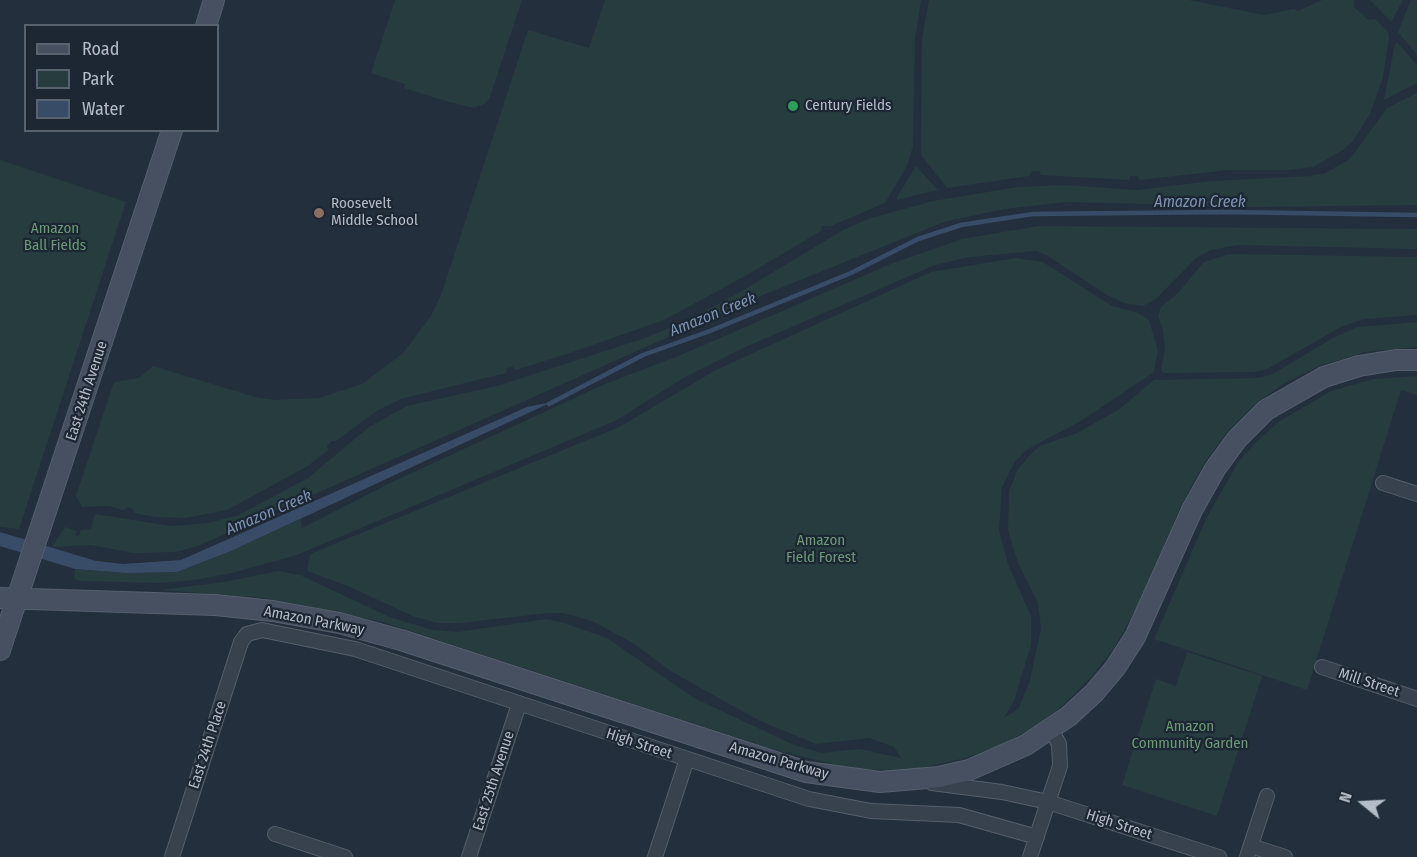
<!DOCTYPE html>
<html>
<head>
<meta charset="utf-8">
<style>
  body { margin:0 }
  #map { position:relative; width:1417px; height:857px; overflow:hidden; background:#242f3e; font-family:"Fira Sans Condensed",sans-serif }
  canvas { display:block }
  .legend { position:absolute; left:24px; top:24px; width:195px; height:108px; box-sizing:border-box; background:#1d2633; border:2px solid #59626f; margin:0; padding:8px 10px; list-style:none; font-size:18px; color:#b4bcc9 }
  .legend li { display:flex; align-items:center; gap:12px; height:30px }
  .legend b { width:30px; border:2px solid #59626f }
  .north { position:absolute; left:1333px; top:773px; width:60px; height:60px; -webkit-text-stroke:4px #1d2633; paint-order:stroke; rotate:288deg; font-size:16px; font-weight:700; line-height:24px; text-align:center; color:#b4bcc9 }
  .north::after { content:''; display:block; margin:auto; width:21px; height:27px; background:#b4bcc9; clip-path:polygon(50% 0,100% 100%,50% 72%,0 100%) }
</style>
</head>
<body>
<div id="map">
<canvas width="1417" height="857"></canvas>
<ul class="legend">
<li><b style="height:8px;background:#465061"></b>Road</li>
<li><b style="height:16px;background:#263c3f"></b>Park</li>
<li><b style="height:16px;background:#394c67"></b>Water</li>
</ul>
<div class="north">N</div>
</div>
<script>
const g = document.querySelector('canvas').getContext('2d');
g.lineJoin = 'round';
function paint(path, color) {
  g.fillStyle = color;
  g.fill(path, 'evenodd');
}
function poly(rows) {
  const path = new Path2D();
  for (const r of rows) {
    path.moveTo(r[0], r[1]);
    for (let i = 2; i < r.length; i += 2) path.lineTo(r[i], r[i + 1]);
  }
  return path;
}
function stroke(path, color, width, dash) {
  g.strokeStyle = color;
  g.lineWidth = width;
  g.lineCap = dash ? 'butt' : 'round';
  g.setLineDash(dash || []);
  g.stroke(path);
}
function write(font, color, halo, rows, align = 'center') {
  g.font = font + ' "Fira Sans Condensed",sans-serif';
  g.lineWidth = 4.5;
  g.setLineDash([]);
  g.textBaseline = 'middle';
  g.strokeStyle = halo;
  g.fillStyle = color;
  for (const [text, x, y, turn = 0] of rows) {
    g.save();
    g.translate(x, y);
    g.rotate((+turn || 0) * Math.PI / 180);
    g.textAlign = isNaN(turn) ? turn : align;
    if (halo) g.strokeText(text, 0, 0);
    g.fillText(text, 0, 0);
    g.restore();
  }
}
paint(poly([
  [395,0,522,0,490,97,486,103,474,108,442,100,404,88,405,84,371,73],
  [605,0,921,0,915,39,913,146,907,166,885,203,831,226,822,226,821,231,747,275,664,320,570,353,516,370,513,367,507,368,506,373,401,399,378,410,336,441,332,441,327,446,328,450,308,466,227,510,186,518,155,517,135,513,133,509,128,507,124,510,108,506,82,507,76,496,114,382,139,378,153,366,255,397,273,400,319,398,362,384,403,353,431,316,441,295,528,30,589,48],
  [929,0,1189,0,1264,15,1294,9,1298,11,1322,0,1353,0,1355,1,1354,7,1368,20,1375,19,1388,32,1389,38,1383,77,1370,114,1353,141,1343,150,1313,167,1288,170,1228,170,1140,180,1137,176,1130,176,1129,180,1041,175,1039,171,1032,171,1029,176,947,188,921,155,922,38],
  [1370,0,1403,0,1391,22],
  [1411,0,1417,0,1417,55,1398,32],
  [1398,43,1417,65,1417,83,1384,100,1395,44],
  [1417,93,1417,205,1255,207,1066,202,1004,209,944,222,763,295,198,546,175,552,133,553,91,545,52,547,65,527,77,531,75,535,79,536,81,530,91,529,95,514,171,526,208,523,239,515,308,478,369,427,407,406,497,386,645,338,688,320,737,294,843,230,871,218,933,201,1018,187,1065,185,1137,190,1212,181,1311,176,1325,173,1350,159,1387,108],
  [0,160,126,202,19,529,0,527],
  [916,166,938,190,897,200,897,197],
  [1038,226,1417,229,1417,249,1237,245,1211,250,1196,258,1156,299,1143,306,1124,303,1107,295,1046,255,1036,251,969,257,935,265,743,348,685,377,617,420,297,555,232,573,194,580,162,583,79,581,74,578,75,569,126,573,177,572,231,551,301,519,302,528,392,482,605,384,676,357,893,263,962,239],
  [1229,254,1417,257,1417,315,1364,319,1341,327,1267,369,1254,372,1164,373,1161,370,1165,350,1163,330,1158,316,1161,307,1179,292,1204,262],
  [1016,258,1043,262,1112,306,1138,313,1149,320,1158,351,1154,372,1081,421,1026,450,1015,461,1002,487,999,530,1008,564,1031,616,1031,645,1014,701,1004,718,1019,708,1030,680,1041,629,1038,603,1018,563,1008,530,1009,491,1018,469,1030,455,1040,446,1077,433,1118,410,1154,380,1258,378,1273,374,1331,339,1357,327,1417,322,1417,347,1366,352,1319,366,1281,385,1252,407,1228,431,1204,463,1180,508,1141,600,1114,648,1091,677,1061,707,1033,728,1003,744,966,758,912,770,852,769,769,748,383,622,265,598,161,590,224,582,278,571,300,575,392,618,433,630,458,632,546,619,564,623,607,638,694,698,794,745,822,753,859,749,901,758,894,747,869,738,816,744,760,721,672,672,633,643,592,621,563,613,548,613,461,623,438,623,415,617,350,587,307,571,310,554,619,427,716,370,931,272],
  [1417,376,1417,395,1401,390,1307,690,1154,639,1207,517,1239,461,1257,441,1280,421,1331,391,1373,379],
  [1187,652,1262,676,1217,816,1122,785,1156,679,1176,686]
]), '#263c3f');
paint(poly([
  [552,402,231,551,177,572,126,573,75,569,0,546,0,532,96,561,123,564,181,560,527,407]
]), '#394c67');
stroke(poly([
  [549,404,643,355,710,331,851,273,918,239,961,225,1033,214,1228,212,1417,215]
]), '#394c67', 4.5);
const street = poly([
  [1383,483,1417,494],
  [1322,667,1417,699],
  [932,783,1002,792,1048,802,1219,857],
  [275,834,345,857],
  [1251,846,1285,857],
  [172,857,241,642,247,634,262,630,355,649,809,799,871,811,959,815,1037,837],
  [469,857,519,704],
  [655,857,687,759],
  [1030,857,1060,766,1059,744,1051,729],
  [1247,857,1267,796]
]);
const secondary = poly([
  [206,26,214,0],
  [0,598,215,605,273,611,339,623,401,640,806,772,880,782,939,777,969,770,1026,745,1069,716,1094,693,1115,668,1135,637,1192,510,1215,469,1237,439,1266,410,1324,377,1359,366,1396,360,1417,360],
  [0,650,172,130]
]);
stroke(street, '#565f6c', 16);
stroke(secondary, '#565f6c', 22);
stroke(street, '#38414e', 14);
stroke(secondary, '#465061', 20);
for (const [x, y, r, color] of [
  [793,106,6,"#2e9e5b"],
  [319,213,6,"#8d6e63"]
]) {
  const dot = new Path2D();
  dot.arc(x, y, r, 0, 2 * Math.PI);
  g.fillStyle = color;
  g.fill(dot);
  stroke(dot, '#1d2633', 2);
}
write('15px', '#b4bcc9', '#1d2633', [
  ["Century Fields",805,106],
  ["Roosevelt",331,204],
  ["Middle School",331,221]
], 'left');
write('15px', '#6b9a76', '#1d2633', [
  ["Amazon",55,229],
  ["Ball Fields",55,246],
  ["Amazon",821,541],
  ["Field Forest",821,558],
  ["Amazon",1190,727],
  ["Community Garden",1190,744]
]);
write('15px', '#b4bcc9', '#1d2633', [
  ["East 24th Avenue",87,391,-72],
  ["Amazon Parkway",314,621,11],
  ["Mill Street",1369,683,18],
  ["High Street",639,744,18],
  ["East 24th Place",208,745,-72],
  ["Amazon Parkway",779,761,16],
  ["East 25th Avenue",494,781,-72],
  ["High Street",1119,825,18]
]);
write('italic 16px', '#7c92b1', '#1d2633', [
  ["Amazon Creek",1200,203],
  ["Amazon Creek",713,315,-22],
  ["Amazon Creek",269,513,-23]
]);
</script>
</body>
</html>
